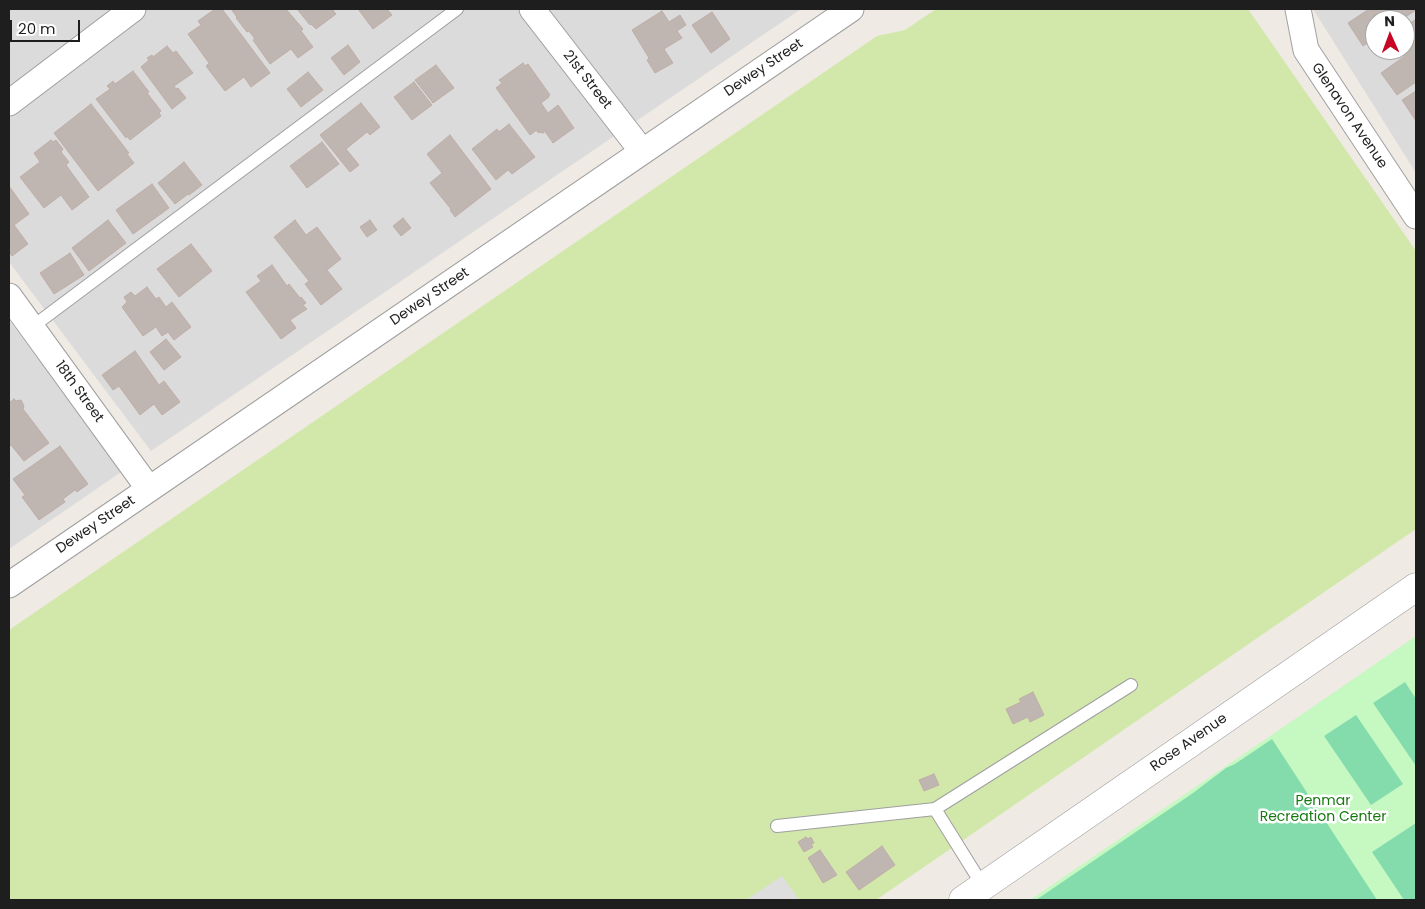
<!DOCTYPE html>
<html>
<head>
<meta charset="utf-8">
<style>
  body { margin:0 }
  #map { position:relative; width:1425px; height:909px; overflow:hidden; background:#efeae4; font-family:Poppins,sans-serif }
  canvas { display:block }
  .frame { position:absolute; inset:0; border:10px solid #1e1e1e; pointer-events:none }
  .north { position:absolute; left:1365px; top:10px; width:50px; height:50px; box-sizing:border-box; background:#fff; border:1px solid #a5a5a5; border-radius:50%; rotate:358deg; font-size:14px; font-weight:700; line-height:20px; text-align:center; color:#1e1e1e }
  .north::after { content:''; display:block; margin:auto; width:18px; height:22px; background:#c60623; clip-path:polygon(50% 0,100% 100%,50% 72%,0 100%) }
  .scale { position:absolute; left:10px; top:20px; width:70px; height:22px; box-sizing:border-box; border:2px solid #1e1e1e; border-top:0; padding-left:6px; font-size:15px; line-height:18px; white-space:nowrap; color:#1e1e1e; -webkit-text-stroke:4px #fff; paint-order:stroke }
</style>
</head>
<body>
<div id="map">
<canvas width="1425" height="909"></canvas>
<div class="frame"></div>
<div class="north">N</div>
<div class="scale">20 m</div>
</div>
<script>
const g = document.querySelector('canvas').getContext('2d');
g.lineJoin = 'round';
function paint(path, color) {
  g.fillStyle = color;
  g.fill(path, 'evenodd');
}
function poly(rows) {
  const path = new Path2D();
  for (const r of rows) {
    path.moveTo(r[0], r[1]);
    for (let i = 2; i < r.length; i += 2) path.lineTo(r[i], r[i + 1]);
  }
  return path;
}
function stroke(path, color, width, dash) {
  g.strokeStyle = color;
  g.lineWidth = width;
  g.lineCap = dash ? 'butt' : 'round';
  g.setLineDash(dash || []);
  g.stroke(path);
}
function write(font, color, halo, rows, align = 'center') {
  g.font = font + ' Poppins,sans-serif';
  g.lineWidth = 5;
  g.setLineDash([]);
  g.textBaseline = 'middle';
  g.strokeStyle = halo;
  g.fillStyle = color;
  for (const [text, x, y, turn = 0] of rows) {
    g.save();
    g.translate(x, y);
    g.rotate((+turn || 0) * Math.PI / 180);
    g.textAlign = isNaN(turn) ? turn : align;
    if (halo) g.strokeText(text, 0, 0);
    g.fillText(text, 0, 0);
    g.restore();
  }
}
paint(poly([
  [9,9,801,9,151,451,9,262],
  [1313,9,1416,9,1416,173],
  [1375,20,1405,20,1405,50,1375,50],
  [9,320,124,470,9,549]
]), '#dcdbdb');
paint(poly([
  [936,9,1248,9,1416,251,1416,529,876,900,9,900,9,630,877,36,905,30]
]), '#d2e8ab');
paint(poly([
  [1416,636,1416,900,1030,900,1295,719]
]), '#c6f8c2');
paint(poly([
  [1405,682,1416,699,1416,766,1373,703],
  [1356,715,1403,784,1371,805,1324,736],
  [1272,739,1377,900,1036,900,1193,793,1226,768,1235,764],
  [1416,823,1416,900,1404,900,1372,852]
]), '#84dcad');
paint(poly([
  [782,876,799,900,746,900]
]), '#dedede');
const building = poly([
  [215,9,222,9,270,73,251,87,244,77,225,91,206,66,209,63,188,34,201,25,198,21,215,9],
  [231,9,286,9,303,29,301,31,313,47,298,58,291,49,270,64,253,40,255,39,249,31,247,32,236,18,237,17,231,9],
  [297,9,332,9,336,14,316,29,311,24,310,25,297,9],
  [358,9,387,9,392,15,373,29,358,9],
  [1369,9,1416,9,1416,10,1401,20,1375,20,1375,38,1363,46,1348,23,1369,9],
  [662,11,669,22,680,15,686,25,677,31,682,38,664,49,673,63,655,73,647,60,649,58,632,30,662,11],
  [712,12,730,39,711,53,692,25,712,12],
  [1416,19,1416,82,1397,95,1381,73,1405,56,1401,50,1405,50,1405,27,1416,19],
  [348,45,360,62,344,75,331,58,348,45],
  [167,46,173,53,176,51,193,73,174,86,176,89,178,88,186,98,172,109,141,67,149,60,147,58,152,55,153,57,167,46],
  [523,63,525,66,528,64,550,95,548,96,549,97,541,103,548,113,558,105,574,128,553,143,544,130,544,133,537,132,538,129,530,135,496,88,502,83,499,80,523,63],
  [436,65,454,88,433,103,415,80,436,65],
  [133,71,149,92,147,93,161,111,159,113,161,116,130,140,127,136,126,138,96,99,110,89,107,86,113,81,115,84,133,71],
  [308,72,323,90,301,107,287,89,308,72],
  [414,82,432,105,412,120,394,97,414,82],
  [1416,91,1416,121,1402,100,1416,91],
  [361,103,380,127,370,135,367,132,346,149,359,165,350,172,320,135,361,103],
  [91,104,129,153,127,154,134,163,98,191,54,133,91,104],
  [509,124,535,157,512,174,508,170,496,180,472,149,497,129,499,132,509,124],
  [450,135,491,189,455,217,450,210,451,209,430,183,442,173,427,154,450,135],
  [51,140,53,142,56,140,63,149,61,152,69,162,66,165,89,197,72,210,61,195,44,208,20,177,40,162,34,153,51,140],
  [322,142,339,164,307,188,290,166,322,142],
  [184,162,202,185,189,195,188,194,175,204,158,183,184,162],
  [152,184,169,208,133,234,116,210,152,184],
  [9,186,29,214,14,225,28,244,12,256,9,251,9,186],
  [403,218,411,228,401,236,393,226,403,218],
  [108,220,126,243,89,271,72,248,108,220],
  [295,220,306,235,317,227,341,259,327,270,342,289,321,305,305,284,309,281,274,237,295,220],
  [370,220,377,230,367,237,360,227,370,220],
  [191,244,212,271,179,297,157,269,191,244],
  [70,253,84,275,54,294,40,273,70,253],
  [272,265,287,286,289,284,300,298,301,297,306,303,303,305,307,309,290,320,296,328,281,339,246,292,261,281,257,276,272,265],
  [147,287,156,299,159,297,166,307,172,302,191,327,174,340,168,332,162,336,156,327,143,336,122,307,127,302,124,297,131,292,135,296,147,287],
  [166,339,181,357,164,370,150,352,166,339],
  [135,351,159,385,164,381,180,402,162,415,154,404,140,415,119,386,113,390,102,375,135,351],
  [14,399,16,401,21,400,24,406,23,409,49,443,24,461,11,445,9,446,9,403,14,399],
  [60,446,88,484,77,492,75,490,63,499,65,502,39,520,22,497,25,495,13,479,60,446],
  [1033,692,1044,715,1030,722,1028,717,1013,724,1006,709,1021,702,1019,699,1033,692],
  [934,774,939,785,924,791,919,780,934,774],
  [806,837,808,839,811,837,814,843,811,844,813,847,804,852,798,842,806,837],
  [882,846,895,865,859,890,846,872,882,846],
  [820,850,837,875,823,883,808,858,820,850]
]);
paint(building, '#bfb5b1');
stroke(building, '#c0aea7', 1);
const service = poly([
  [32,327,457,9],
  [935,809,1131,685],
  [777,826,935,809,983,886]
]);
const minor = poly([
  [532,9,642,151],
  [1298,9,1306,50,1416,216],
  [9,103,133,9],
  [9,296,149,489],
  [9,585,851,9]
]);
const tertiary = poly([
  [963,900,1416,587]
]);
stroke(service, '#9f9f9f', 14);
stroke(minor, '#9f9f9f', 27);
stroke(tertiary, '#9f9f9f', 29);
stroke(service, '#fff', 12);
stroke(minor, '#fff', 25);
stroke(tertiary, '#fff', 28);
write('14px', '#1e1e1e', '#fff', [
  ["Dewey Street",764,68,-34],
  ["21st Street",587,80,52],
  ["Glenavon Avenue",1349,116,56],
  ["Dewey Street",430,297,-34],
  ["18th Street",79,392,54],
  ["Dewey Street",96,525,-34],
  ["Rose Avenue",1189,743,-35]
]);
write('14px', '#167a0f', '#fff', [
  ["Penmar",1323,801],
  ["Recreation Center",1323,817]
]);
</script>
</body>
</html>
